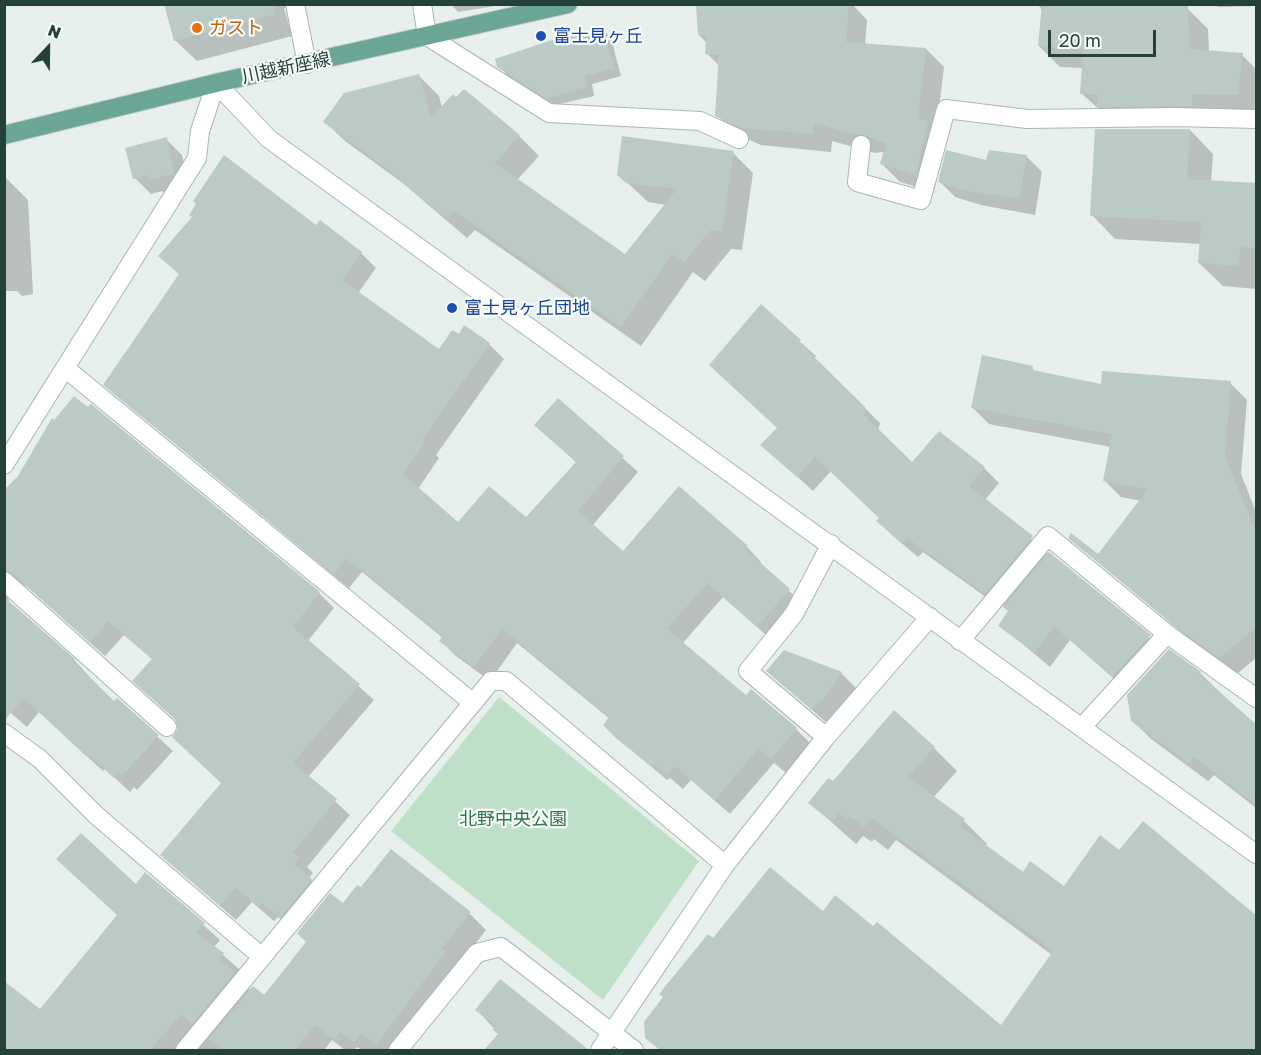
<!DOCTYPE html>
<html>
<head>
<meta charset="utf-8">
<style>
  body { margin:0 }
  #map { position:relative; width:1261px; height:1055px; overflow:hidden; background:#e6efeb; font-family:"Golos Text",sans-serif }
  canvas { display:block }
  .frame { position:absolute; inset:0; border:6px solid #24423a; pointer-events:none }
  .north { position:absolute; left:18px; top:18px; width:60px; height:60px; -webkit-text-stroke:4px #f7fbf9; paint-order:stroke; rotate:22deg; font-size:16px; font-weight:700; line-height:24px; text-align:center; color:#24423a }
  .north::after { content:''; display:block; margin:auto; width:21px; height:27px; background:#24423a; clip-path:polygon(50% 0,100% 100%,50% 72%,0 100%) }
  .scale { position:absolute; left:1048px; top:30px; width:108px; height:27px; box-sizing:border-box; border:3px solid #24423a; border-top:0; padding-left:8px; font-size:18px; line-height:21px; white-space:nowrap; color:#24423a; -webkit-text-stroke:4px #f7fbf9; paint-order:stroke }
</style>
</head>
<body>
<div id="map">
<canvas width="1261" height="1055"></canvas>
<div class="frame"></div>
<div class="north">N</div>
<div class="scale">20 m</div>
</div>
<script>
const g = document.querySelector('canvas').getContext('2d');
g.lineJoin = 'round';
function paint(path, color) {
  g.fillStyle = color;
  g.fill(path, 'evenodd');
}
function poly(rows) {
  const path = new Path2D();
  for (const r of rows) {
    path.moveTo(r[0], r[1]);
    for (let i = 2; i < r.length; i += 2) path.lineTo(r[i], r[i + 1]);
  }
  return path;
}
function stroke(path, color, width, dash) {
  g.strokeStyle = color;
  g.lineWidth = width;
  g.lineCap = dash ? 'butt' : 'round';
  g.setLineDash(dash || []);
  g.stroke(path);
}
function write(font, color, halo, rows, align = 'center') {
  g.font = font + ' "Golos Text","Noto Sans JP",sans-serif';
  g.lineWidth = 4.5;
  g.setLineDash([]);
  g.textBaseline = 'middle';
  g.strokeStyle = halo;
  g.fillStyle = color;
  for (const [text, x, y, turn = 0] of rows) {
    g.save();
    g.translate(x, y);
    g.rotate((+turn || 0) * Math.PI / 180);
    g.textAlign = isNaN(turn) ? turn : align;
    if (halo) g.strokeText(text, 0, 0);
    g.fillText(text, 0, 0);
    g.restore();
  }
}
paint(poly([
  [499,697,699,861,603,1000,391,831]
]), '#bfe0c8');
paint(poly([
  [166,4,305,4,284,8,292,36,197,61,175,40],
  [451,4,508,4,458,12],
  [811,4,852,4,867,20,865,45,926,49,944,67,936,132,945,141,934,192,900,182,882,164,885,153,882,152,875,153,832,141,831,152,761,145,736,134,717,115,720,66,706,53,707,43,699,35],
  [1038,4,1187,8,1208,29,1209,52,1242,55,1256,69,1256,115,1212,127,1119,127,1081,93,1083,68,1060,67,1039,46,1042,11],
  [1216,4,1256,4,1256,6,1218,7],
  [603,30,611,38,621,76,592,84,594,96,555,105,507,75,499,66],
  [419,76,439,96,442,108,519,136,539,156,517,180,625,256,666,205,648,202,619,175,733,153,753,173,742,250,731,249,705,281,693,272,641,346,475,230,467,238,404,184,345,141,325,122],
  [1190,130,1213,154,1211,182,1256,185,1256,289,1223,286,1199,263,1201,244,1115,239,1092,215],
  [166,139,182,155,189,189,166,195,162,191,151,194,135,178],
  [1026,156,1042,172,1035,215,981,205,955,197,939,181,987,162],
  [5,177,28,200,33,294,22,296,17,291,4,291],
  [320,222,361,253,376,268,358,293,440,351,459,336,489,344,504,359,436,455,439,458,418,489,458,524,526,519,577,463,536,425,558,400,638,472,592,526,623,553,747,547,761,562,760,564,804,605,773,641,723,597,682,644,746,697,796,729,811,744,786,773,774,763,730,814,691,780,683,789,670,778,667,780,620,740,610,719,517,643,490,681,456,656,441,641,443,638,362,572,349,588,105,385,180,275,160,256,316,227],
  [761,307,816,356,814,358,880,423,878,431,912,464,984,468,999,483,985,500,1164,651,1128,691,1070,640,1050,667,1000,625,1010,612,1003,605,1001,608,923,552,918,557,893,536,878,521,880,518,831,471,813,491,762,445,778,428],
  [1032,368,1036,372,1103,386,1230,383,1247,400,1241,474,1256,512,1256,658,1237,674,1193,642,1070,538,1099,556,1141,501,1121,497,1104,480,1111,447,989,424,972,407],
  [75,398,319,593,334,608,308,641,374,700,308,777,350,815,307,867,313,873,309,878,326,895,295,932,278,917,274,921,252,902,236,920,162,855,222,784,180,729,153,660,124,635,105,656,28,587,17,584,7,594,10,604,74,660,114,703,117,700,173,751,137,790,134,787,130,792,105,769,103,771,39,712,27,727,4,707,4,503,41,452,35,446],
  [1169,651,1200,673,1256,727,1256,808,1214,775,1208,781,1151,739,1132,720],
  [768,671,841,673,857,689,829,725],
  [934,748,957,771,933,798,964,821,987,844,985,846,1023,874,1064,888,1120,852,1254,916,1256,913,1256,1050,660,1050,646,1037,713,940,823,913,1002,1027,1052,955,896,840,888,850,874,839,872,842,863,836,856,844,810,803,833,783],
  [146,874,220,940,214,947,240,970,236,975,251,990,264,997,343,905,470,914,486,930,393,1050,362,1050,357,1047,354,1050,345,1050,332,1040,324,1050,9,1050,4,1047,40,1011,118,916],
  [477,1010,569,1036,583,1050,486,1050,499,1034]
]), '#0003');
paint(poly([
  [164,4,274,4,275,14,174,41],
  [696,4,849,4,846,42,926,48,918,118,928,121,916,175,880,164,886,144,863,134,856,135,814,123,813,134,741,128,715,116,719,55,705,54,706,35,698,35],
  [1042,4,1188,6,1189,49,1243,53,1238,95,1192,94,1192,106,1097,107,1097,94,1080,94,1083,49,1038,46],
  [604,28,614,68,585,76,587,88,546,98,497,67,495,59,549,41],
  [419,74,431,118,453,94,456,97,464,89,520,135,495,163,625,254,677,189,626,183,617,175,622,136,734,151,722,231,711,230,684,262,672,254,621,327,454,211,447,219,382,165,323,122,344,93],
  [1095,129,1190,129,1187,179,1257,183,1257,248,1240,247,1239,266,1198,263,1201,222,1090,216],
  [167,137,174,174,148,180,147,175,133,179,125,148],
  [946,150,986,160,989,150,1027,155,1019,199,963,190,938,182],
  [224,155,316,225,320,220,362,252,342,280,439,349,452,330,459,334,464,325,490,343,422,440,425,442,403,474,458,522,489,486,526,517,576,462,534,425,558,398,624,456,578,511,623,551,679,486,748,546,745,549,790,589,757,627,707,583,667,629,746,695,751,689,797,728,771,759,758,749,715,800,675,766,667,776,654,764,652,767,617,739,603,725,609,717,502,629,474,667,439,641,443,636,346,558,334,574,103,385,179,274,158,256,192,217,189,215,196,204,193,201],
  [761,304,801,340,799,342,865,407,864,415,912,462,939,431,985,467,969,486,1033,536,985,594,907,538,902,543,876,521,879,518,815,457,797,477,760,445,777,428,709,365],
  [982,355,1033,366,1032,370,1101,384,1102,371,1231,381,1225,456,1257,535,1257,627,1219,658,1174,625,1068,538,1071,533,1098,554,1148,489,1103,481,1112,434,971,408],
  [74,396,88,407,91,404,320,592,293,627,360,684,293,763,337,799,293,852,299,857,294,864,312,879,280,918,262,903,259,907,236,888,220,906,160,855,221,783,172,737,178,729,175,719,132,681,152,659,108,621,90,643,12,573,4,570,4,490,18,476,52,418,54,420],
  [1049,552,1151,635,1112,677,1054,626,1035,653,998,626,1008,611,1003,607],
  [4,597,75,659,73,661,114,701,117,698,159,735,122,776,119,773,114,778,89,755,87,757,24,698,4,721],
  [1169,649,1201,672,1199,674,1257,725,1257,806,1194,757,1189,764,1131,721,1127,695],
  [784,650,842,672,822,702,820,700,812,710,766,671],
  [894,710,935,747,908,777,965,819,960,826,1023,872,1030,861,1064,886,1100,835,1119,850,1143,821,1257,916,1257,1050,660,1050,645,1038,644,1022,663,997,659,994,708,934,713,938,770,867,823,911,835,895,873,926,877,922,1001,1025,1053,951,872,818,864,827,850,816,847,820,839,813,832,822,808,803,828,778,833,781],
  [81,833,136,884,145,872,205,923,196,933,224,953,219,959,235,972,192,1024,181,1014,150,1050,4,1050,4,981,40,1009,117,915,56,859],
  [391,849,471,912,442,948,446,951,376,1045,361,1033,354,1042,340,1032,334,1040,315,1025,295,1050,223,1050,209,1039,253,986,264,995,306,942,297,933,330,893,343,903,357,885,361,887],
  [500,979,589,1050,484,1050,498,1034,493,1030,496,1026,475,1010]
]), '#bbcac4');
const minor = poly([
  [295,4,307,64],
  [422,4,427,36,549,113,700,121,739,139],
  [861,145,857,182,921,200,946,109,1027,119,1176,117,1256,119],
  [65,368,473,703],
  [4,465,197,158,200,131,216,83,269,139,1256,854],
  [4,581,167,727],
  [960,641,1048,536,1167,634],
  [1082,727,1167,634,1256,698],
  [4,733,40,759,97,816,262,957],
  [826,737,748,671,794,614,831,544],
  [185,1050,491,681,506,681,725,865],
  [398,1050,477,953,501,947,634,1050],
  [600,1050,725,865,826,737,930,617]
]);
const major = poly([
  [4,135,216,83,568,4]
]);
stroke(minor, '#a8b8b2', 20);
stroke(major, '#c2cac8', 20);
stroke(minor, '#fff', 18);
stroke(major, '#6aa596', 18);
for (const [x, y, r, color] of [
  [197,28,6,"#e8710a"],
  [541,36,6,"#1a4fb4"],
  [452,308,6,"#1a4fb4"]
]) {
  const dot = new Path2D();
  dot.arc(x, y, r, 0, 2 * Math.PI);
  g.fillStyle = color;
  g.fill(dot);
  stroke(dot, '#f7fbf9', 2);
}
write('18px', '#c56008', '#f7fbf9', [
  ["ガスト",209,28]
], 'left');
write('18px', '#164399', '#f7fbf9', [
  ["富士見ヶ丘",553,36],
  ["富士見ヶ丘団地",464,308]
], 'left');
write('18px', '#24423a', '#f7fbf9', [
  ["川越新座線",286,68,-12]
]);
write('18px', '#2d7a4b', '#f7fbf9', [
  ["北野中央公園",513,819]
]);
</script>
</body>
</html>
